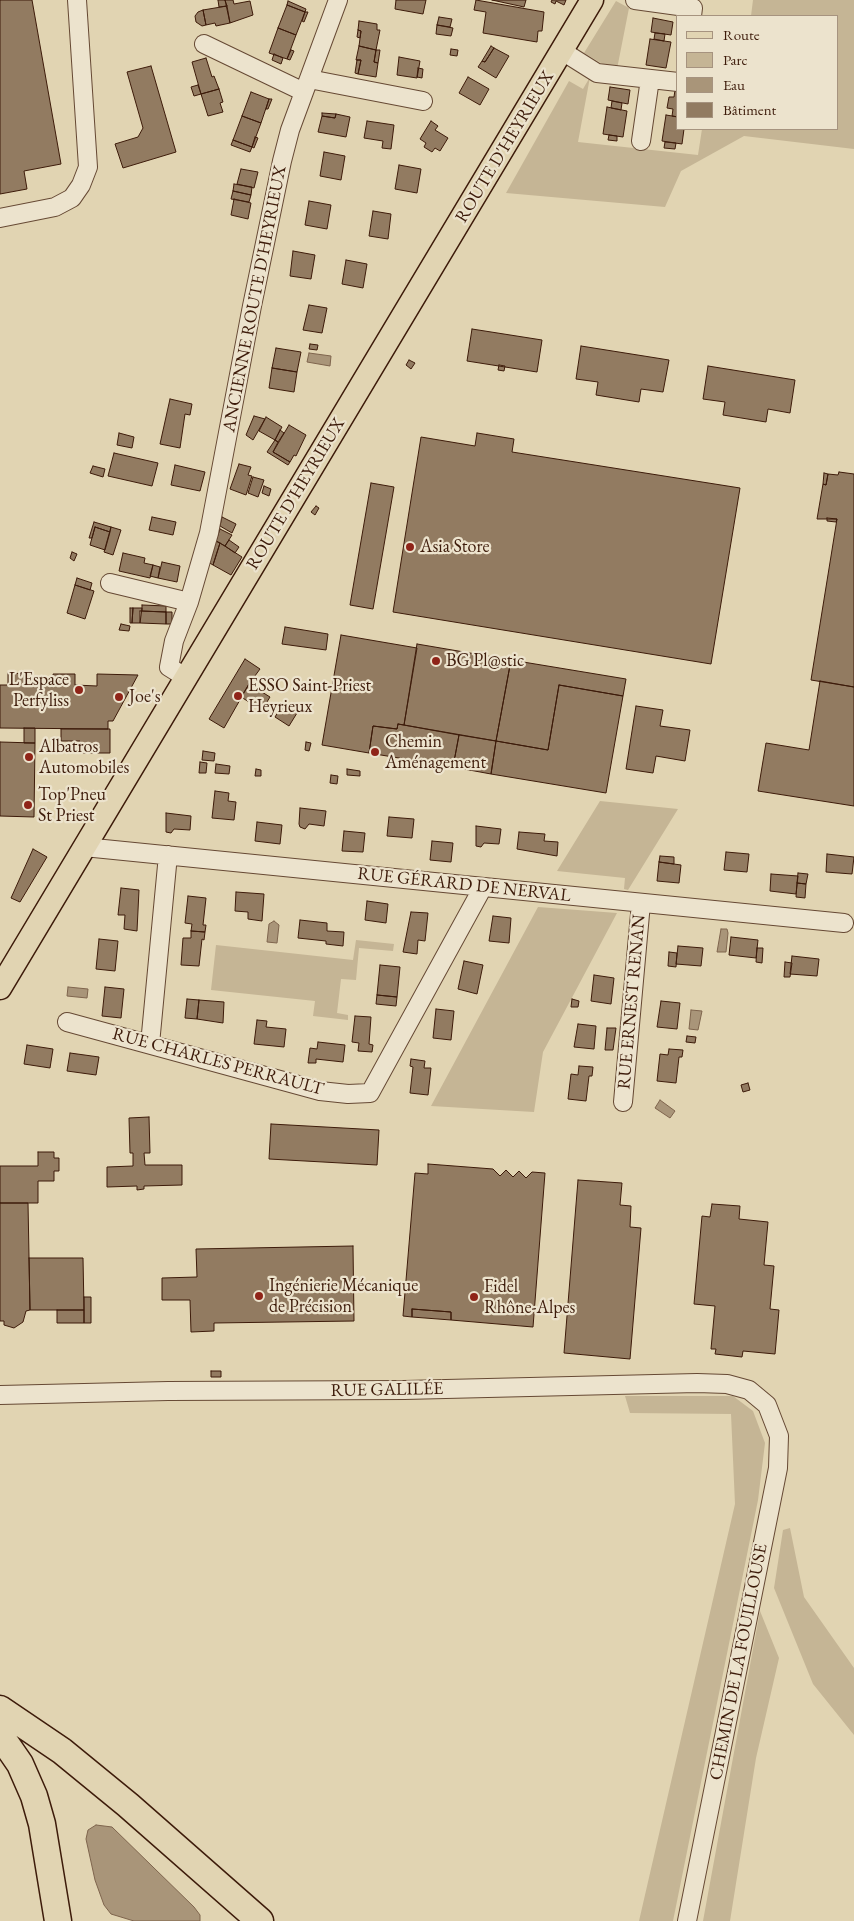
<!DOCTYPE html>
<html>
<head>
<meta charset="utf-8">
<style>
  body { margin:0 }
  #map { position:relative; width:854px; height:1921px; overflow:hidden; background:#e1d4b2; font-family:"EB Garamond",serif }
  canvas { display:block }
  .legend { position:absolute; left:676px; top:15px; width:162px; height:115px; box-sizing:border-box; background:#ece3cd; border:1px solid #a6937f; margin:0; padding:6px 9px; list-style:none; font-size:15px; color:#3d1b0a }
  .legend li { display:flex; align-items:center; gap:10px; height:25px }
  .legend b { width:25px; border:1px solid #a6937f }
</style>
</head>
<body>
<div id="map">
<canvas width="854" height="1921"></canvas>
<ul class="legend">
<li><b style="height:6px;background:#e1d4b2"></b>Route</li>
<li><b style="height:14px;background:#c5b595"></b>Parc</li>
<li><b style="height:14px;background:#a99579"></b>Eau</li>
<li><b style="height:14px;background:#927b61"></b>Bâtiment</li>
</ul>
</div>
<script>
const g = document.querySelector('canvas').getContext('2d');
g.lineJoin = 'round';
function paint(path, color) {
  g.fillStyle = color;
  g.fill(path, 'evenodd');
}
function poly(rows) {
  const path = new Path2D();
  for (const r of rows) {
    path.moveTo(r[0], r[1]);
    for (let i = 2; i < r.length; i += 2) path.lineTo(r[i], r[i + 1]);
  }
  return path;
}
function stroke(path, color, width, dash) {
  g.strokeStyle = color;
  g.lineWidth = width;
  g.lineCap = dash ? 'butt' : 'round';
  g.setLineDash(dash || []);
  g.stroke(path);
}
function write(font, color, halo, rows, align = 'center') {
  g.font = font + ' "EB Garamond",serif';
  g.lineWidth = 4.5;
  g.setLineDash([]);
  g.textBaseline = 'middle';
  g.strokeStyle = halo;
  g.fillStyle = color;
  for (const [text, x, y, turn = 0] of rows) {
    g.save();
    g.translate(x, y);
    g.rotate((+turn || 0) * Math.PI / 180);
    g.textAlign = isNaN(turn) ? turn : align;
    if (halo) g.strokeText(text, 0, 0);
    g.fillText(text, 0, 0);
    g.restore();
  }
}
paint(poly([
  [753,0,854,0,854,149,744,136,681,171,665,207,506,193,569,81,583,89,590,77,578,142,698,155,702,129,838,129,838,16,751,16],
  [616,1,629,8,617,69,606,66,584,53],
  [600,801,678,809,628,890,624,889,625,878,557,871],
  [538,907,617,913,543,1052,534,1112,431,1106],
  [356,940,394,944,393,951,359,948,356,980,341,979,337,1013,348,1015,348,1020,313,1016,315,1001,211,990,216,945,353,960],
  [625,1396,733,1396,753,1411,765,1443,758,1500,673,1921,639,1921,735,1504,731,1414,630,1413],
  [790,1528,804,1597,854,1668,854,1735,813,1684,774,1588,783,1530],
  [760,1611,779,1658,756,1758,730,1921,703,1921]
]), '#c5b595');
const water = poly([
  [309,353,331,356,330,366,307,362,309,353],
  [274,921,279,925,277,943,267,942,269,924,274,921],
  [721,929,727,929,728,933,726,952,717,952,721,929],
  [68,987,88,989,87,998,67,996,68,987],
  [691,1010,702,1011,698,1030,689,1029,691,1010],
  [660,1100,675,1111,670,1118,655,1108,660,1100],
  [96,1825,112,1827,194,1907,200,1915,200,1921,134,1921,111,1914,104,1905,95,1880,86,1839,88,1830,96,1825]
]);
paint(water, '#a99579');
stroke(water, '#7e644d', 1);
const building = poly([
  [0,0,32,0,61,164,24,171,27,189,0,194,0,0],
  [218,0,225,0,227,6,219,7,218,0],
  [225,0,233,0,234,4,250,1,253,15,230,23,225,0],
  [396,0,426,0,423,14,395,9,396,0],
  [476,0,544,12,542,31,538,31,537,42,483,33,486,12,474,10,476,0],
  [492,0,526,0,524,7,492,0],
  [552,0,566,0,564,5,556,1,555,4,551,2,552,0],
  [288,1,306,9,305,12,287,5,288,1],
  [287,5,305,12,296,35,278,28,287,5],
  [227,6,230,23,216,26,215,23,206,25,203,10,227,6],
  [203,10,206,25,202,26,196,22,195,16,198,12,203,10],
  [305,12,308,12,304,22,302,21,305,12],
  [439,17,452,19,450,27,437,25,439,17],
  [653,18,673,22,671,35,651,32,653,18],
  [359,21,377,24,377,30,380,30,376,50,359,46,361,31,358,30,359,21],
  [437,25,453,28,451,36,436,34,437,25],
  [278,28,296,35,287,59,269,53,278,28],
  [358,30,361,31,360,38,357,37,358,30],
  [655,33,665,34,664,41,654,39,655,33],
  [650,39,671,42,666,68,646,65,650,39],
  [359,46,376,50,374,62,378,63,376,77,358,74,361,60,356,60,359,46],
  [491,46,494,48,485,62,482,61,491,46],
  [494,48,509,56,496,78,478,67,482,61,485,62,494,48],
  [451,49,458,50,457,56,450,55,451,49],
  [291,50,294,51,290,60,287,59,291,50],
  [376,50,380,50,378,63,374,62,376,50],
  [274,54,283,58,281,64,272,60,274,54],
  [399,57,420,61,417,78,397,75,399,57],
  [206,58,212,77,214,76,219,89,201,94,192,62,206,58],
  [357,60,361,60,358,74,355,73,357,60],
  [151,66,176,152,123,168,115,144,138,137,143,128,127,72,151,66],
  [418,68,423,69,422,78,417,77,418,68],
  [468,77,489,89,480,105,459,93,468,77],
  [198,85,201,94,194,96,191,87,198,85],
  [610,87,630,90,628,104,608,100,610,87],
  [219,89,223,102,220,103,223,112,208,116,201,94,219,89],
  [675,90,678,90,678,117,672,116,673,109,667,108,669,97,674,97,675,90],
  [251,92,269,99,261,123,242,116,251,92],
  [269,99,272,99,268,109,266,109,269,99],
  [612,101,622,103,621,110,611,108,612,101],
  [607,107,627,111,623,137,603,134,607,107],
  [322,113,336,114,335,118,322,116,322,113],
  [336,114,350,117,346,137,318,132,322,116,335,118,336,114],
  [666,115,678,117,678,129,684,129,682,144,662,141,666,115],
  [242,116,261,123,252,147,233,140,242,116],
  [367,121,394,125,391,149,382,148,383,141,364,138,367,121],
  [431,121,438,126,435,130,448,138,440,151,435,148,432,152,424,147,426,143,420,139,431,121],
  [609,135,617,136,617,141,608,140,609,135],
  [255,137,258,138,254,148,252,147,255,137],
  [233,140,252,147,250,152,231,145,233,140],
  [665,142,676,143,675,149,664,148,665,142],
  [324,152,345,156,341,180,320,176,324,152],
  [399,165,421,169,417,193,395,189,399,165],
  [241,169,258,172,254,188,237,184,241,169],
  [234,184,252,187,251,195,233,191,234,184],
  [233,191,251,195,249,202,231,199,233,191],
  [234,199,251,203,248,219,231,215,234,199],
  [309,201,331,205,327,229,305,225,309,201],
  [373,211,391,214,388,239,369,236,373,211],
  [293,251,315,255,311,279,290,276,293,251],
  [346,260,367,264,363,288,342,284,346,260],
  [309,305,327,308,322,333,303,330,309,305],
  [472,329,542,340,537,372,467,361,472,329],
  [310,344,318,345,317,350,309,349,310,344],
  [581,346,669,360,663,392,641,389,639,402,596,395,598,382,576,379,581,346],
  [276,348,301,352,297,372,272,368,276,348],
  [409,360,415,363,411,369,406,365,409,360],
  [499,365,505,366,504,371,498,370,499,365],
  [708,366,795,380,790,413,768,409,766,422,723,415,725,402,703,399,708,366],
  [272,368,297,372,294,392,269,388,272,368],
  [170,399,192,404,190,415,185,414,180,448,160,444,170,399],
  [254,416,265,419,253,440,246,435,254,416],
  [266,417,282,427,275,440,259,431,266,417],
  [289,425,306,435,296,456,294,455,290,462,273,452,289,425],
  [280,430,284,433,278,442,275,440,280,430],
  [119,433,134,437,132,448,117,445,119,433],
  [477,433,514,439,512,452,740,488,711,664,393,612,421,437,475,446,477,433],
  [275,440,278,442,273,452,290,462,288,465,267,452,275,440],
  [114,453,158,463,152,486,108,476,114,453],
  [239,464,251,467,248,475,252,476,246,495,230,489,239,464],
  [175,465,205,472,200,491,171,485,175,465],
  [93,466,105,469,103,477,90,473,93,466],
  [839,472,854,474,854,687,811,680,837,519,817,519,823,484,826,485,828,474,838,475,839,472],
  [824,473,828,474,826,485,823,484,824,473],
  [253,477,264,480,258,497,248,493,253,477],
  [371,483,394,487,373,609,350,605,371,483],
  [264,486,271,489,269,496,262,493,264,486],
  [316,506,319,508,315,515,311,512,316,506],
  [152,517,176,522,173,535,149,530,152,517],
  [222,517,236,524,232,533,220,526,222,517],
  [827,518,837,519,836,522,827,521,827,518],
  [94,522,111,527,110,532,95,527,92,538,89,538,94,522],
  [95,527,110,532,105,550,90,545,95,527],
  [111,527,121,530,113,555,104,552,111,527],
  [220,529,232,535,225,546,216,541,220,529],
  [229,540,239,547,235,553,225,546,229,540],
  [216,541,220,543,213,565,208,562,216,541],
  [220,543,242,557,231,575,213,565,220,543],
  [72,552,77,554,74,561,70,558,72,552],
  [123,553,145,558,144,563,153,565,150,578,119,571,123,553],
  [162,562,180,566,177,582,158,578,162,562],
  [153,565,160,567,158,578,150,576,153,565],
  [77,578,92,583,90,590,75,585,77,578],
  [75,585,94,591,85,619,67,613,75,585],
  [142,605,166,606,166,612,142,611,142,605],
  [130,608,133,608,132,623,130,623,130,608],
  [133,608,142,608,140,623,132,623,133,608],
  [140,611,166,612,166,624,140,623,140,611],
  [166,612,172,612,172,624,166,624,166,612],
  [121,624,130,626,129,631,119,630,121,624],
  [285,627,328,634,326,650,282,644,285,627],
  [341,635,417,648,404,725,398,724,397,729,373,726,369,753,322,745,341,635],
  [417,644,511,660,496,741,404,725,417,644],
  [245,659,260,669,249,684,224,728,209,719,245,659],
  [511,660,626,679,623,696,559,685,548,750,496,741,511,660],
  [8,673,31,674,31,685,53,685,53,674,75,674,75,685,97,686,97,674,138,675,113,721,108,721,108,729,0,728,0,685,8,685,8,673],
  [820,681,854,687,854,806,758,791,766,743,809,750,820,681],
  [249,684,270,697,262,710,241,697,249,684],
  [559,685,623,696,606,793,491,774,496,741,548,750,559,685],
  [283,704,297,713,289,726,275,717,283,704],
  [636,706,663,710,660,726,690,730,685,761,656,756,653,773,626,769,636,706],
  [398,724,459,735,453,767,369,753,373,726,397,729,398,724],
  [24,728,35,728,35,743,24,743,24,728],
  [61,729,110,729,110,753,80,753,80,741,61,741,61,729],
  [459,735,496,741,491,774,453,767,459,735],
  [0,742,35,743,34,817,0,816,0,742],
  [306,742,311,743,309,751,305,750,306,742],
  [203,751,215,753,214,761,202,760,203,751],
  [200,762,207,763,206,773,199,773,200,762],
  [216,764,230,766,229,774,215,773,216,764],
  [256,769,261,770,261,776,255,776,256,769],
  [347,769,360,771,360,776,347,775,347,769],
  [331,775,338,776,337,784,330,783,331,775],
  [215,791,229,793,228,801,236,802,234,820,212,818,215,791],
  [300,808,326,811,324,826,309,824,305,829,300,827,299,824,300,808],
  [166,813,191,816,190,830,174,829,171,833,166,832,166,813],
  [389,817,414,819,412,838,387,836,389,817],
  [257,822,282,825,280,844,255,841,257,822],
  [476,826,501,829,499,844,484,843,481,847,476,846,476,826],
  [344,831,365,833,363,852,342,851,344,831],
  [519,832,545,834,544,841,558,842,557,856,517,849,519,832],
  [432,841,453,843,451,862,430,860,432,841],
  [33,849,47,857,20,902,11,898,33,849],
  [726,852,749,854,747,872,724,870,726,852],
  [827,854,854,857,852,874,826,872,827,854],
  [660,856,674,857,674,864,659,862,660,856],
  [659,862,681,865,679,883,657,881,659,862],
  [798,873,808,874,806,884,797,883,798,873],
  [771,874,798,876,796,894,770,891,771,874],
  [797,883,806,884,805,898,796,897,797,883],
  [121,888,139,890,137,931,124,929,125,915,118,915,121,888],
  [236,892,264,894,262,921,248,919,248,912,235,911,236,892],
  [188,896,206,898,203,925,206,925,205,932,191,931,192,924,185,923,188,896],
  [367,901,388,904,386,923,365,920,367,901],
  [411,912,428,913,425,941,418,940,417,954,403,952,411,912],
  [493,916,511,918,509,943,489,941,493,916],
  [300,920,327,923,327,931,344,932,343,946,326,944,326,941,298,938,300,920],
  [191,931,205,932,204,940,202,939,199,966,181,965,183,938,191,938,191,931],
  [731,937,758,940,756,958,729,955,731,937],
  [99,939,118,941,115,971,96,969,99,939],
  [678,946,703,948,701,966,676,964,678,946],
  [757,948,763,948,762,963,756,962,757,948],
  [669,952,677,953,676,967,668,966,669,952],
  [792,956,819,959,817,976,790,974,792,956],
  [464,961,483,965,477,994,458,989,464,961],
  [785,962,792,963,790,977,784,977,785,962],
  [380,965,400,967,397,997,377,995,380,965],
  [594,975,614,978,611,1004,591,1001,594,975],
  [105,987,124,989,121,1018,102,1016,105,987],
  [377,995,397,997,396,1006,376,1004,377,995],
  [187,999,199,1000,197,1019,185,1018,187,999],
  [572,999,579,1001,578,1007,571,1007,572,999],
  [199,1000,224,1002,223,1023,197,1019,199,1000],
  [661,1001,680,1003,677,1029,657,1027,661,1001],
  [436,1009,454,1011,451,1040,433,1038,436,1009],
  [355,1016,371,1017,369,1044,373,1045,372,1052,358,1051,359,1043,352,1042,355,1016],
  [257,1020,267,1021,266,1027,286,1029,284,1047,254,1044,257,1020],
  [578,1024,596,1026,594,1049,574,1047,578,1024],
  [607,1028,616,1028,613,1050,605,1050,607,1028],
  [687,1036,696,1037,695,1043,686,1042,687,1036],
  [318,1042,345,1045,343,1062,316,1059,316,1063,308,1063,310,1048,317,1049,318,1042],
  [27,1045,53,1049,50,1068,24,1064,27,1045],
  [669,1049,683,1050,682,1057,679,1057,676,1083,657,1081,660,1054,668,1055,669,1049],
  [70,1053,99,1057,96,1075,67,1071,70,1053],
  [411,1059,425,1061,424,1068,431,1068,428,1095,410,1093,413,1067,410,1066,411,1059],
  [579,1066,593,1067,592,1076,589,1076,586,1101,568,1099,571,1074,578,1075,579,1066],
  [748,1083,750,1090,743,1092,741,1085,748,1083],
  [149,1117,150,1153,144,1153,145,1165,182,1165,182,1185,144,1186,144,1189,137,1190,137,1186,107,1187,107,1167,133,1166,133,1153,130,1153,129,1118,149,1117],
  [271,1124,379,1130,377,1165,269,1159,271,1124],
  [38,1152,54,1152,54,1158,59,1158,59,1171,54,1171,54,1181,38,1181,38,1203,0,1203,0,1166,38,1166,38,1152],
  [428,1164,493,1169,500,1176,506,1170,513,1177,519,1171,526,1178,532,1172,545,1173,533,1327,451,1320,451,1312,412,1309,412,1317,403,1316,415,1173,428,1174,428,1164],
  [578,1180,622,1183,620,1205,631,1206,630,1227,641,1228,630,1359,564,1353,578,1180],
  [0,1203,28,1203,30,1310,26,1311,23,1322,14,1328,4,1325,4,1321,0,1321,0,1203],
  [712,1204,740,1206,739,1219,768,1222,764,1265,774,1266,770,1309,779,1310,775,1354,743,1351,742,1357,715,1354,716,1349,711,1349,715,1306,694,1304,702,1216,710,1217,712,1204],
  [353,1246,354,1321,214,1323,214,1331,191,1332,190,1300,162,1300,162,1278,197,1277,196,1249,353,1246],
  [29,1258,83,1258,84,1310,30,1310,29,1258],
  [84,1297,91,1297,91,1323,84,1323,84,1297],
  [412,1309,451,1312,451,1320,412,1317,412,1309],
  [57,1310,84,1310,84,1323,57,1323,57,1310],
  [211,1371,221,1371,221,1377,211,1377,211,1371]
]);
paint(building, '#927b61');
stroke(building, '#3d1b0a', 1);
const minor = poly([
  [635,0,693,8,692,16],
  [204,44,304,92],
  [562,51,597,73,678,82],
  [309,79,423,101],
  [641,141,650,79],
  [0,218,55,207,72,198,81,185,88,167,77,0],
  [110,583,189,602],
  [185,677,169,667,174,641,189,602,209,533,252,306,282,161,290,130,338,0],
  [84,847,844,923],
  [67,1022,320,1091,348,1094,370,1093,483,887],
  [150,1044,168,855],
  [623,1102,641,903],
  [0,1395,168,1391,404,1390,697,1383,727,1384,749,1390,767,1405,779,1436,778,1468,687,1921]
]);
const major = poly([
  [0,988,592,0]
]);
const highway = poly([
  [0,1709,62,1751,128,1805,260,1921],
  [0,1735,20,1764,34,1796,42,1824,58,1921]
]);
stroke(minor, '#664934', 20);
stroke(major, '#3d1b0a', 25);
stroke(highway, '#3d1b0a', 29);
stroke(minor, '#ece3cd', 18);
stroke(major, '#e1d4b2', 22);
stroke(highway, '#e1d4b2', 26);
for (const [x, y, r, color] of [
  [410,547,5,"#8f2418"],
  [436,661,5,"#8f2418"],
  [79,690,5,"#8f2418"],
  [238,696,5,"#8f2418"],
  [119,697,5,"#8f2418"],
  [375,752,5,"#8f2418"],
  [29,757,5,"#8f2418"],
  [28,805,5,"#8f2418"],
  [259,1296,5,"#8f2418"],
  [474,1297,5,"#8f2418"]
]) {
  const dot = new Path2D();
  dot.arc(x, y, r, 0, 2 * Math.PI);
  g.fillStyle = color;
  g.fill(dot);
  stroke(dot, '#ece3cd', 2);
}
write('18px', '#3d1b0a', '#ece3cd', [
  ["ROUTE D'HEYRIEUX",505,147,-59],
  ["ANCIENNE ROUTE D'HEYRIEUX",255,299,-79],
  ["ROUTE D'HEYRIEUX",296,494,-59],
  ["RUE GÉRARD DE NERVAL",464,885,6],
  ["RUE ERNEST RENAN",632,1002,-85],
  ["RUE CHARLES PERRAULT",218,1062,15],
  ["RUE GALILÉE",387,1390,-1],
  ["CHEMIN DE LA FOUILLOUSE",739,1662,-79]
]);
write('18px', '#3d1b0a', '#ece3cd', [
  ["Asia Store",420,547],
  ["BG Pl@stic",446,661],
  ["L'Espace",69,680,"right"],
  ["Perfyliss",69,701,"right"],
  ["ESSO Saint-Priest",248,686],
  ["Heyrieux",248,707],
  ["Joe's",129,697],
  ["Chemin",385,742],
  ["Aménagement",385,763],
  ["Albatros",39,747],
  ["Automobiles",39,768],
  ["Top'Pneu",38,795],
  ["St Priest",38,816],
  ["Ingénierie Mécanique",269,1286],
  ["de Précision",269,1307],
  ["Fidel",484,1287],
  ["Rhône-Alpes",484,1308]
], 'left');
</script>
</body>
</html>
